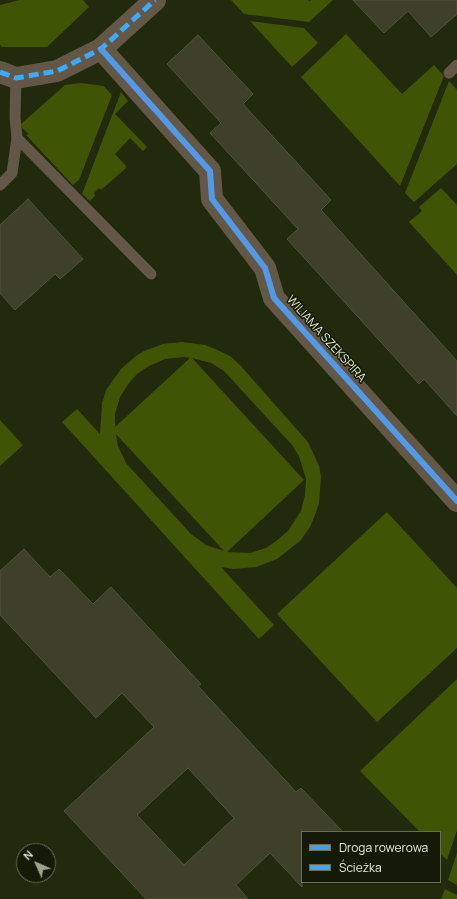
<!DOCTYPE html>
<html>
<head>
<meta charset="utf-8">
<style>
  body { margin:0 }
  #map { position:relative; width:457px; height:899px; overflow:hidden; background:#222a0e; font-family:Manrope,sans-serif }
  canvas { display:block }
  .legend { position:absolute; left:301px; top:831px; width:140px; height:52px; box-sizing:border-box; background:#141a07; border:1px solid #666d57; margin:0; padding:5px 7px; list-style:none; font-size:12px; color:#e0ead0 }
  .legend li { display:flex; align-items:center; gap:8px; height:20px }
  .legend b { width:20px; border:1px solid #666d57 }
  .north { position:absolute; left:16px; top:843px; width:40px; height:40px; box-sizing:border-box; background:#141a07; border:1px solid #666d57; border-radius:50%; rotate:315deg; font-size:11px; font-weight:700; line-height:16px; text-align:center; color:#e0ead0 }
  .north::after { content:''; display:block; margin:auto; width:14px; height:18px; background:#9ea78c; clip-path:polygon(50% 0,100% 100%,50% 72%,0 100%) }
</style>
</head>
<body>
<div id="map">
<canvas width="457" height="899"></canvas>
<ul class="legend">
<li><b style="height:5px;background:#5399e6"></b>Droga rowerowa</li>
<li><b style="height:5px;background:#3fa9f5"></b>Ścieżka</li>
</ul>
<div class="north">N</div>
</div>
<script>
const g = document.querySelector('canvas').getContext('2d');
g.lineJoin = 'round';
function paint(path, color) {
  g.fillStyle = color;
  g.fill(path, 'evenodd');
}
function poly(rows) {
  const path = new Path2D();
  for (const r of rows) {
    path.moveTo(r[0], r[1]);
    for (let i = 2; i < r.length; i += 2) path.lineTo(r[i], r[i + 1]);
  }
  return path;
}
function stroke(path, color, width, dash) {
  g.strokeStyle = color;
  g.lineWidth = width;
  g.lineCap = dash ? 'butt' : 'round';
  g.setLineDash(dash || []);
  g.stroke(path);
}
function write(font, color, halo, rows, align = 'center') {
  g.font = font + ' Manrope,sans-serif';
  g.lineWidth = 3;
  g.setLineDash([]);
  g.textBaseline = 'middle';
  g.strokeStyle = halo;
  g.fillStyle = color;
  for (const [text, x, y, turn = 0] of rows) {
    g.save();
    g.translate(x, y);
    g.rotate((+turn || 0) * Math.PI / 180);
    g.textAlign = isNaN(turn) ? turn : align;
    if (halo) g.strokeText(text, 0, 0);
    g.fillText(text, 0, 0);
    g.restore();
  }
}
paint(poly([
  [20,0,83,0,89,7,47,47,2,47,0,45,0,5],
  [231,0,308,0,310,1,311,0,333,0,309,22,244,14],
  [250,21,304,28,318,43,292,67],
  [346,34,402,94,434,65,444,76,400,186,301,77],
  [449,81,457,90,457,164,414,202,405,193],
  [81,83,104,86,112,95,79,180,73,185,26,135,29,134,22,128,21,124,65,85],
  [121,92,128,101,115,114,147,147,143,151,130,138,115,154,126,166,126,168,101,190,99,188,94,193,95,196,90,201,82,194],
  [441,188,457,205,457,275,409,222,422,211,419,207],
  [182,342,205,345,215,349,230,356,240,365,308,442,319,466,321,476,319,503,315,515,310,527,300,541,277,559,256,567,233,569,221,567,274,625,259,639,62,422,77,409,100,434,102,403,106,390,121,369,136,356,144,351,163,344],
  [184,357,190,358,115,427,115,414,120,397,129,383,137,374,149,366,165,359],
  [192,358,211,363,224,371,292,445,299,456,306,479,305,495,301,511,288,531,276,541,266,548,250,553,227,552,304,480],
  [116,434,224,551,206,545,191,534,126,463,118,446],
  [0,420,23,445,0,466],
  [387,512,457,588,457,648,377,722,277,614],
  [457,679,457,830,447,860,440,853,440,832,420,832,360,771],
  [457,853,457,885,448,880],
  [445,889,457,895,457,899,441,899]
]), '#405405');
const building = poly([
  [353,0,457,0,457,14,431,37,408,11,384,33,353,0],
  [198,35,253,94,243,104,331,200,321,210,457,361,457,416,424,379,419,384,287,239,298,229,210,133,221,123,167,64,198,35],
  [28,199,83,259,60,279,55,274,15,310,0,293,0,225,28,199],
  [24,549,50,577,59,569,93,604,111,587,201,684,198,686,296,792,301,788,343,832,302,832,302,887,270,853,236,885,248,899,146,899,64,811,154,727,122,693,96,718,0,615,0,571,24,549],
  [188,768,234,818,184,865,137,815,188,768]
]);
paint(building, '#3e402a');
stroke(building, '#50543d', 1);
stroke(poly([
  [449,73,457,65],
  [17,138,151,274],
  [0,185,12,173,17,138,15,118,16,78]
]), '#635747', 11);
stroke(poly([
  [101,49,210,171,212,199,265,268,274,298,457,501],
  [0,72,16,78,57,71,101,49,155,0]
]), '#635747', 22);
stroke(poly([
  [0,72,16,78,57,71,101,49,155,0]
]), '#3fa9f5', 5, [10, 5]);
stroke(poly([
  [101,49,210,171,212,199,265,268,274,298,457,501]
]), '#5399e6', 6);
write('12px', '#e0ead0', '#141a07', [
  ["WILIAMA SZEKSPIRA",326,339,48]
]);
</script>
</body>
</html>
